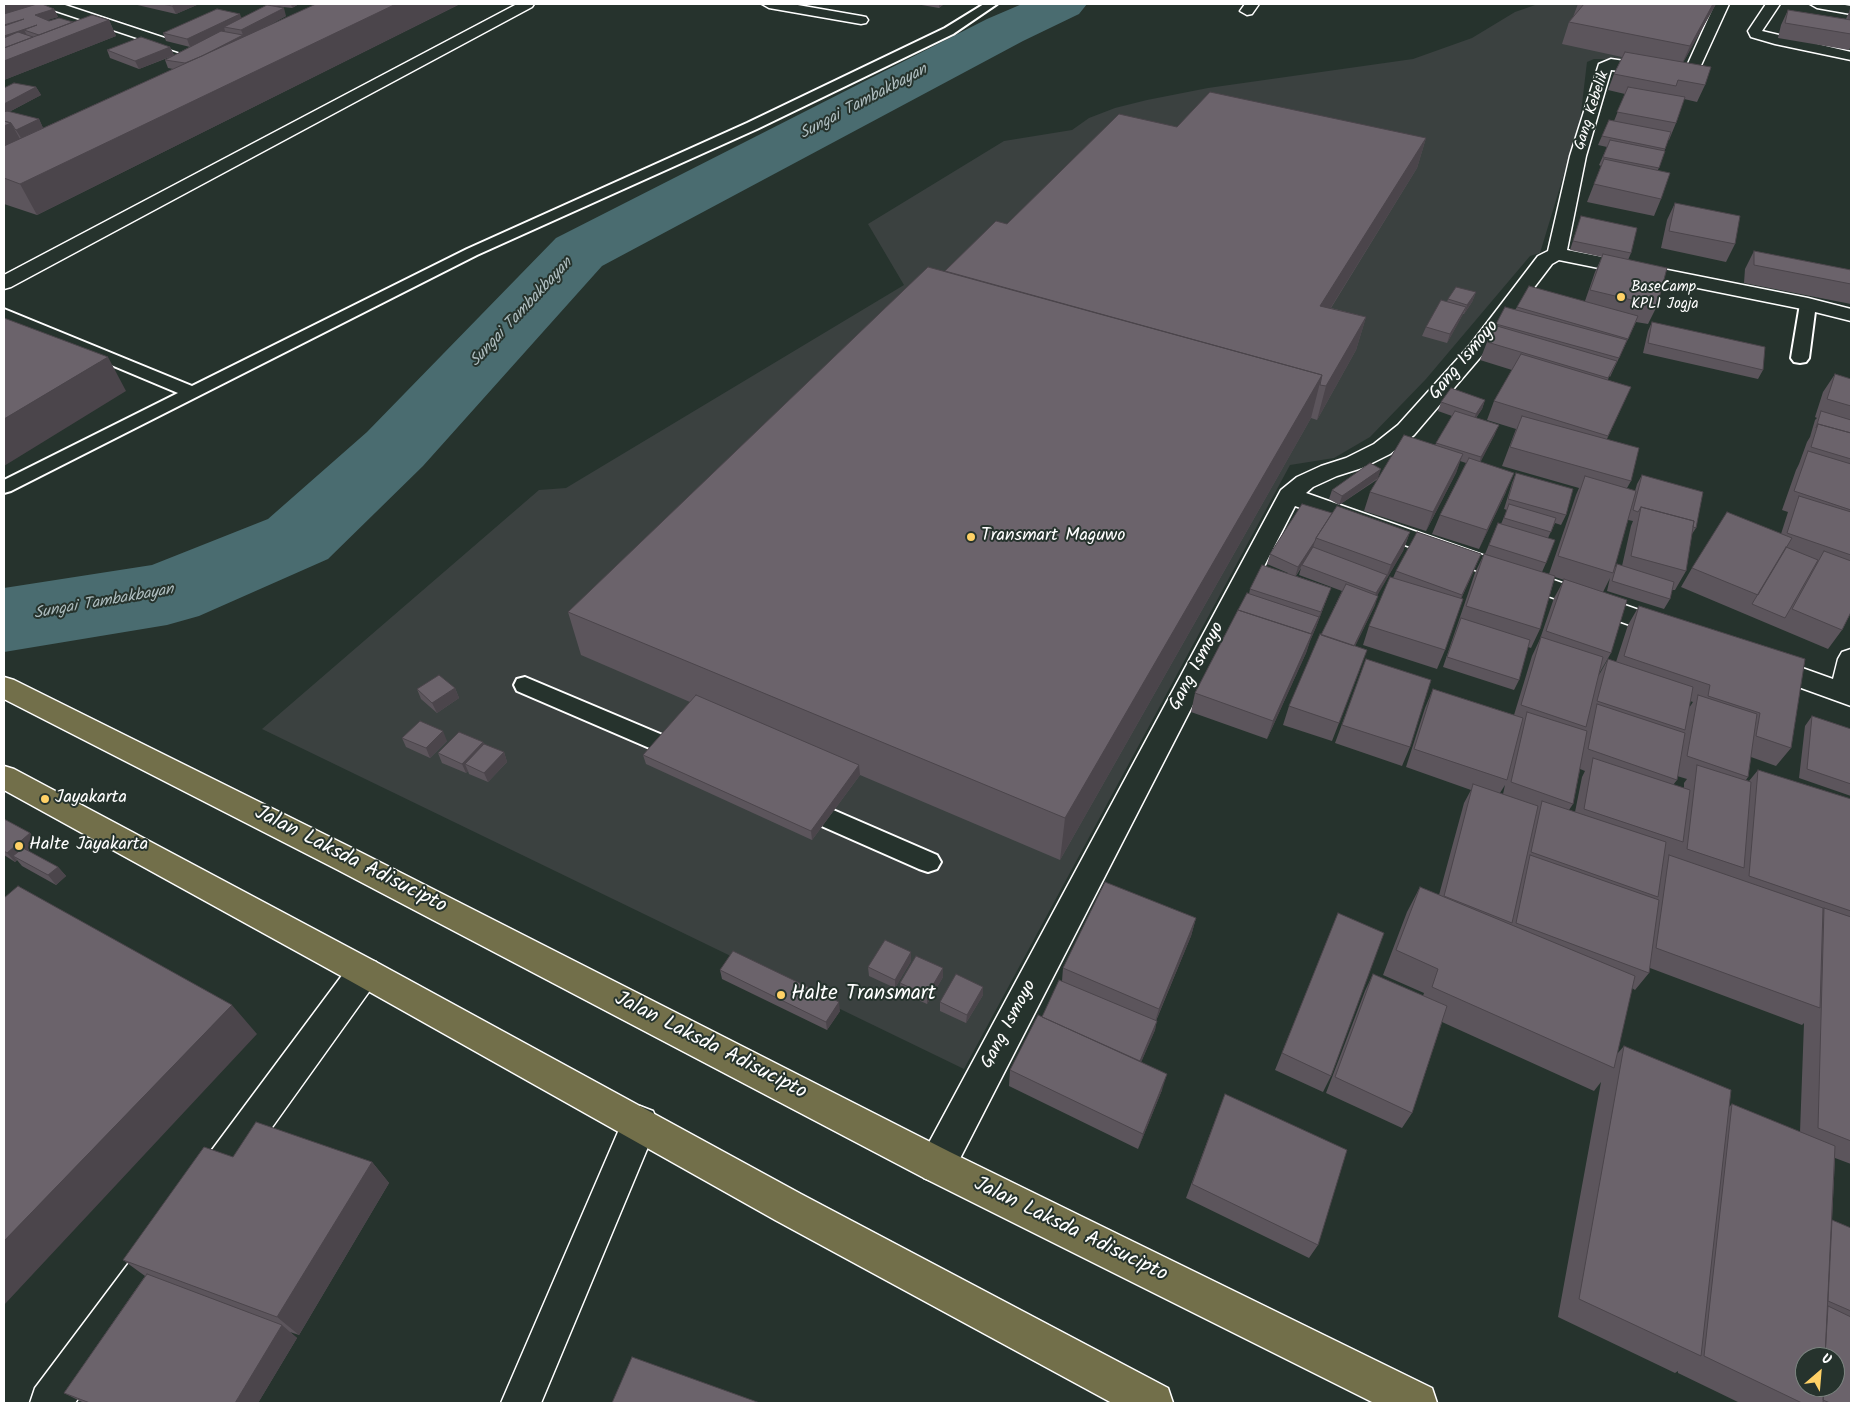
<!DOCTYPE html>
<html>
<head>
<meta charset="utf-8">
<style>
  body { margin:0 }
  #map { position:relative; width:1855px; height:1407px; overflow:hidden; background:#26332d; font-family:Kalam,sans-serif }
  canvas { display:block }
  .frame { position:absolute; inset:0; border:5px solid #fff; pointer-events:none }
  .north { position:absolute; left:1795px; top:1347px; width:50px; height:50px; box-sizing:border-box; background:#26332d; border:1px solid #7d8581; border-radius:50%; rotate:27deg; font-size:14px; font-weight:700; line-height:20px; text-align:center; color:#fff }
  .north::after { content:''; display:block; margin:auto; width:18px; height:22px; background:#ffd166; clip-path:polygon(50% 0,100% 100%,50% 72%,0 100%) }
</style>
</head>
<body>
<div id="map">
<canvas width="1855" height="1407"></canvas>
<div class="frame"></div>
<div class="north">U</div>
</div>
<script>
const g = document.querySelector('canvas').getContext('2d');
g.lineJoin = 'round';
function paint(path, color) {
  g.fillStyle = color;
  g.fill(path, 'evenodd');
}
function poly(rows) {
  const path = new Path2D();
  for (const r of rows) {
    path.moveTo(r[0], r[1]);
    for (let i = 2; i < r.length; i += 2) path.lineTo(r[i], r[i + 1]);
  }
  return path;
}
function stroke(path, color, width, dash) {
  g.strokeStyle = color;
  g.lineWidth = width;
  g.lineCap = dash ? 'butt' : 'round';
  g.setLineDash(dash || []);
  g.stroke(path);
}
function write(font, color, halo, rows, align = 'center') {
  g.font = font + ' Kalam,sans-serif';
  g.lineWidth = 4;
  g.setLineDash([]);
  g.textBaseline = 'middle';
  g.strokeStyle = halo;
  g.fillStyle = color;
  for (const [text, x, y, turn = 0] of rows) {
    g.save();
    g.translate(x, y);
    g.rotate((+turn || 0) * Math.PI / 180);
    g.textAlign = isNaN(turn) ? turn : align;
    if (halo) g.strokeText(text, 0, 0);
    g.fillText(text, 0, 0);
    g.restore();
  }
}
paint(poly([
  [1538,4,1716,4,1680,68,1664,69,1607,59,1594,59,1587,62,1580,121,1540,253,1530,256,1426,379,1370,437,1334,458,1290,465,964,1069,262,729,539,490,566,488,904,285,868,224,1004,141,1072,130,1089,118,1115,108,1147,100,1208,88,1413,59,1472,38,1515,12]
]), '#3b4140');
paint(poly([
  [1022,4,1087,4,1079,14,1023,41,602,266,423,466,328,559,199,616,167,625,4,652,4,588,152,565,268,519,367,432,556,238,987,19,1022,4]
]), '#4a6c70');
const lane = poly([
  [984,4,997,4,953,34,757,129,477,255,11,491,4,493,4,480,178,393,4,320,4,309,192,386,467,249,747,123,945,28,984,4],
  [1808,299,1814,301,1816,304,1809,358,1806,362,1800,363,1794,362,1791,358,1800,304,1802,301,1808,299],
  [525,677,691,747,695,753,691,759,683,762,675,759,517,691,514,685,517,679,525,677],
  [801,796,937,855,941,862,937,869,928,872,919,869,792,813,789,806,792,799,801,796]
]);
const street = poly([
  [42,4,62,4,192,47,194,50,192,53,182,53,44,7,42,4],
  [517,4,534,4,532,7,11,287,4,289,4,275,517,4],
  [762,4,792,4,861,16,866,17,868,20,866,23,861,24,769,8,762,4],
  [1245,4,1259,4,1252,14,1247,15,1240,11,1245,4],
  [1715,4,1729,4,1697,74,1684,79,1611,70,1586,156,1567,250,1808,298,1851,309,1851,321,1807,310,1559,260,1552,264,1484,353,1414,435,1390,454,1362,468,1337,476,1313,487,1306,493,1676,623,1680,629,1676,635,1667,638,1658,635,1295,506,950,1178,937,1183,924,1178,919,1165,924,1152,1281,490,1297,477,1321,466,1346,458,1374,444,1398,425,1470,345,1538,256,1548,251,1570,156,1599,64,1611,59,1671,68,1686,68,1715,4],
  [1766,4,1780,4,1762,31,1851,52,1851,60,1775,44,1751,37,1748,31,1766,4],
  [1810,4,1839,4,1851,6,1851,14,1817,8,1810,4],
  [1851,649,1851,706,1757,672,1753,665,1757,658,1766,655,1833,679,1838,659,1842,652,1851,649],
  [364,958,376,962,380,972,376,982,220,1200,207,1205,194,1200,189,1187,194,1174,352,962,364,958],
  [640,1106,653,1111,658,1123,541,1403,501,1403,627,1111,640,1106],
  [166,1225,179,1231,185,1244,179,1257,75,1403,30,1403,35,1388,153,1231,166,1225]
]);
const highway = poly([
  [4,677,14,680,360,852,950,1152,1432,1388,1437,1403,1374,1403,924,1178,338,870,4,699,4,677],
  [4,766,14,769,376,962,801,1194,1168,1388,1173,1403,1112,1403,775,1220,352,982,4,790,4,766]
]);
stroke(lane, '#fff', 4);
stroke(street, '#fff', 3);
stroke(highway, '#fff', 3);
paint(lane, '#26332d');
paint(street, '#26332d');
paint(highway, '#726f4a');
paint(poly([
  [4,4,33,4,33,5,54,9,58,17,47,20,49,21,73,22,109,20,116,36,4,80],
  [133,4,199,4,176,14],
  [270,4,299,4,292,8,274,6,286,16,264,28,316,4,460,4,37,215,4,204,4,88,36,87,41,95,9,112,39,119,43,128,173,69,168,68,165,60,170,57,139,69,110,58,107,50,170,47,174,55,190,47,166,41,163,33,241,18,271,6],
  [916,4,944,4,939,8],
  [1578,4,1716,4,1683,62,1705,85,1697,102,1684,99,1676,123,1669,140,1668,140,1658,170,1661,199,1654,216,1587,202,1601,166,1599,165,1607,147,1598,145,1609,120,1614,121,1625,94,1608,90,1614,74,1622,57,1562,44,1569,22,1573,17],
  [1788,10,1846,19,1850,10,1851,10,1851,46,1849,50,1778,38,1781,25],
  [1177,127,1426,138,1417,168,1331,308,1366,317,1356,350,1317,420,1311,418,1060,860,860,775,812,840,646,764,643,755,690,702,581,655,568,612,945,271,1007,224],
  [1675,203,1735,244,1726,262,1661,248,1667,220],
  [1581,216,1631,253,1628,260,1657,306,1648,324,1636,322,1610,377,1609,376,1608,380,1631,387,1607,439,1631,481,1627,488,1635,491,1637,484,1642,475,1696,528,1692,534,1686,571,1675,590,1672,590,1670,599,1664,609,1607,591,1610,578,1603,592,1611,653,1600,672,1600,671,1599,675,1608,659,1616,662,1628,625,1639,606,1805,659,1791,748,1776,766,1751,757,1748,777,1746,780,1749,781,1758,770,1851,799,1851,1164,1835,1158,1832,1220,1851,1228,1851,1403,1740,1403,1678,1373,1678,1371,1675,1373,1558,1317,1601,1082,1594,1091,1442,1022,1412,1113,1402,1128,1326,1093,1365,991,1373,974,1423,996,1424,993,1383,975,1407,912,1420,887,1439,895,1464,803,1471,790,1406,767,1425,708,1433,689,1514,715,1532,656,1540,639,1554,598,1564,580,1555,577,1540,629,1531,648,1528,647,1519,680,1514,690,1443,667,1475,573,1484,554,1502,560,1485,554,1498,523,1501,524,1507,510,1504,509,1512,483,1516,473,1566,515,1561,525,1555,523,1548,538,1546,563,1542,572,1549,574,1576,495,1579,488,1502,466,1516,429,1487,420,1494,401,1512,370,1480,360,1487,342,1492,333,1496,324,1515,310,1517,307,1585,301,1595,272,1602,257,1570,250],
  [1628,520,1633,521,1631,526,1622,566,1617,564,1614,569],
  [1690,701,1693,702,1689,708],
  [1580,769,1585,771,1582,777,1575,812,1569,810,1573,804],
  [1677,776,1687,779,1684,783,1684,788,1673,785,1677,780],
  [1505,785,1503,794,1500,793],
  [1650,968,1802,1025,1804,1023,1800,1132,1732,1104,1729,1107,1624,1046,1617,1054,1632,988,1635,990,1649,973],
  [1754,251,1851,270,1851,304,1744,283,1745,269],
  [1476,292,1472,302,1464,314,1463,314,1447,343,1422,336,1426,327,1447,302,1448,299],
  [1652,322,1763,370,1758,379,1643,353,1648,331],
  [1835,374,1851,379,1851,612,1842,630,1828,649,1681,587,1692,568,1781,534,1788,512,1782,510,1796,470,1799,464,1807,442,1810,437,1815,420,1817,418,1815,417,1823,392],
  [1485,400,1482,409,1476,418,1495,434,1480,462,1506,492,1479,549,1432,534,1440,515,1466,463,1460,461,1456,473,1426,531,1364,511,1370,492,1378,479,1339,505,1329,499,1332,490,1378,478,1435,445,1452,416,1438,411,1441,402],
  [1332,513,1410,532,1403,551,1377,595,1375,605,1355,646,1360,669,1332,741,1283,725,1289,706,1321,635,1342,591,1299,575,1301,568,1296,576,1331,588,1316,627,1310,641,1306,653,1267,739,1191,712,1195,693,1238,610,1249,594,1250,589,1288,573,1267,564,1270,554],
  [1481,554,1461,599,1445,650,1437,669,1363,645,1369,626,1393,578,1396,571],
  [1366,659,1410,747,1402,766,1335,743],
  [455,688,459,698,437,713,421,699,417,689],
  [1812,716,1851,729,1851,796,1799,778,1805,726],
  [402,738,447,741,430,758,406,747],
  [483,742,484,745,504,752,507,762,488,782,469,774,468,771,466,773,442,763,438,753],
  [4,819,30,833,38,843,28,851,58,867,66,876,56,885,22,866,17,860,15,862,4,855],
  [1338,913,1331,1076,1323,1092,1275,1070],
  [1196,918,1191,936,1156,1021,1155,1030,1141,1062,1162,1090,1138,1149,1009,1086,1010,1070,1042,1017,1062,981,1063,968],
  [911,961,895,988,869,976,868,967],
  [720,970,840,1011,827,1030,722,979],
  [943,977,927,1004,901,992,900,983],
  [983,987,983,995,966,1023,940,1011,940,1002],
  [1225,1094,1318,1245,1309,1258,1186,1198],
  [233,1157,372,1162,389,1183,299,1335,290,1332,297,1338,258,1403,84,1403,64,1393,145,1276,123,1260]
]), '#5c555c');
paint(poly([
  [4,4,33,4,37,12,4,22],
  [178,4,199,4,176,14,172,6],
  [291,4,299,4,292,8],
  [396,4,460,4,37,215,20,184],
  [939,4,944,4,939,8],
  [1713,4,1716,4,1680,68,1690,46],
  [284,8,286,16,244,38,186,64,243,35,241,30],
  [54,9,58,17,38,23,35,15],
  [240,14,243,22,224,27,225,31,190,47,187,39],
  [109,20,116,36,4,80,4,59],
  [37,25,24,30,28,37,4,39,4,36],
  [170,47,174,55,139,69,135,61],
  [36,87,41,95,5,114,4,110,4,104],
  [39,119,43,128,21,138,16,130],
  [11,123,20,139,4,147,4,126],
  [1426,138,1417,168,1312,338,1320,306],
  [1476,292,1472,302,1464,314,1467,305],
  [1466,307,1462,316,1447,343,1450,334],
  [1366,317,1356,350,1317,420,1326,386],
  [108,357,126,391,4,466,4,419],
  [1322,375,1311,418,1060,860,1065,818],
  [1485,400,1482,409,1472,423,1476,414],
  [1499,425,1495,434,1478,467,1481,457],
  [1463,454,1456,473,1426,531,1433,512],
  [1381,469,1378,478,1339,505,1342,496],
  [1514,473,1506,492,1479,549,1487,530],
  [1410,532,1403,551,1373,603,1376,593,1387,575,1391,565],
  [1315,541,1312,551,1302,565,1295,577,1298,567],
  [1481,554,1473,573,1454,614,1462,595],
  [1331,588,1316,627,1310,641,1306,653,1267,739,1273,721,1318,619],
  [1378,596,1375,605,1347,663,1350,653],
  [455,688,459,698,437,713,432,703],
  [443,731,447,741,430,758,426,748],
  [483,742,487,752,465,764,468,771,466,773,462,764],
  [504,752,507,762,488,782,484,773],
  [859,765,860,775,812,840,811,831],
  [30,833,38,843,18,859,13,856,17,860,15,862,7,853],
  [58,867,66,876,56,885,48,875],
  [1196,918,1191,936,1154,1025,1159,1009],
  [911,952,911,961,895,988,895,980],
  [943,968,943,977,927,1004,927,995],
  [983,987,983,995,966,1023,967,1015],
  [839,1002,840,1011,827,1030,826,1022],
  [232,1005,257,1034,4,1305,4,1241],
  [1157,1021,1155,1030,1137,1072,1139,1063],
  [1167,1074,1162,1090,1138,1149,1143,1134],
  [372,1162,389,1183,299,1335,277,1317],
  [282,1325,297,1338,258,1403,235,1403]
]), '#4b454b');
const building = poly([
  [37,4,42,4,54,9,35,15,49,21,59,18,73,22,39,35,24,30,37,25,4,36,4,26,24,19,4,25,4,14,37,4],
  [162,4,178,4,172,6,162,4],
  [316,4,396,4,20,184,4,178,4,146,316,4],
  [1584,4,1713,4,1690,46,1569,22,1584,4],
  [267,5,284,8,241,30,224,27,267,5],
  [217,9,240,14,187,39,163,33,217,9],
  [1788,10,1851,20,1851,34,1785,23,1788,10],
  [1850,10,1851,10,1851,20,1849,19,1850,10],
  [92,15,109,20,4,61,4,48,92,15],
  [221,31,243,35,202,56,185,63,165,60,221,31],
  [18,32,33,37,4,48,4,38,18,32],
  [141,37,170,47,135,61,107,50,141,37],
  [1625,52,1711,67,1705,85,1678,80,1676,86,1614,74,1625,52],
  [14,83,36,87,4,104,4,88,14,83],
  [1628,87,1685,97,1676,123,1617,112,1628,87],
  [1210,92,1426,138,1320,306,1366,317,1326,386,1320,385,1322,375,945,271,996,221,1007,224,1119,114,1177,127,1210,92],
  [7,111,39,119,16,130,15,129,11,123,4,121,4,112,7,111],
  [1609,120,1671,132,1665,149,1602,136,1609,120],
  [4,121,11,123,4,126,4,121],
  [1610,140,1665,151,1659,168,1603,157,1610,140],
  [1604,159,1670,173,1661,199,1594,184,1604,159],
  [1675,203,1740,216,1735,244,1669,231,1675,203],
  [1581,216,1637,228,1631,253,1573,241,1581,216],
  [1754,251,1851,270,1851,284,1754,265,1754,251],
  [1603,254,1667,268,1657,306,1590,290,1603,254],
  [928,267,1322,375,1065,818,568,612,928,267],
  [1529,286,1638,316,1628,339,1517,307,1529,286],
  [1456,287,1476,292,1467,305,1448,299,1456,287],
  [1441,300,1466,307,1450,334,1426,327,1441,300],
  [1505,307,1627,340,1619,358,1496,324,1505,307],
  [4,318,108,357,4,419,4,318],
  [1652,322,1765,347,1763,370,1648,343,1652,322],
  [1497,326,1617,361,1608,378,1487,342,1497,326],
  [1521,354,1631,387,1608,436,1494,401,1521,354],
  [1835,374,1851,379,1851,406,1827,399,1835,374],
  [1451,388,1485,400,1476,414,1441,402,1451,388],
  [1455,411,1499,425,1481,457,1436,443,1455,411],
  [1821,411,1851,420,1851,433,1818,424,1816,428,1821,411],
  [1522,416,1639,448,1631,481,1510,447,1522,416],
  [1818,424,1851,433,1851,459,1811,447,1818,424],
  [1404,435,1463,454,1433,512,1370,492,1404,435],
  [1808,451,1851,464,1851,510,1794,491,1808,451],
  [1469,458,1514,473,1487,530,1440,515,1469,458],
  [1370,463,1381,469,1342,496,1332,490,1370,463],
  [1516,473,1573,489,1566,515,1508,499,1516,473],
  [1642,475,1703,492,1696,528,1693,527,1694,521,1641,507,1638,512,1633,510,1642,475],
  [1585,476,1636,491,1613,573,1558,556,1585,476],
  [1799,496,1851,512,1851,555,1787,533,1799,496],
  [1302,504,1332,513,1316,538,1315,541,1298,567,1270,554,1302,504],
  [1509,504,1556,518,1551,532,1504,518,1509,504],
  [1337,506,1410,532,1391,565,1316,538,1337,506],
  [1641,507,1694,521,1686,571,1631,556,1641,507],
  [1727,512,1792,538,1758,595,1692,568,1727,512],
  [1498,523,1555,540,1546,563,1489,545,1498,523],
  [1417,532,1481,554,1462,595,1396,571,1417,532],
  [1313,547,1387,575,1376,593,1302,565,1313,547],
  [1786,547,1818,560,1785,618,1752,604,1786,547],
  [1824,551,1851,561,1851,612,1842,630,1792,609,1824,551],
  [1484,554,1555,576,1540,629,1466,606,1484,554],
  [1617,564,1674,582,1670,599,1612,581,1617,564],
  [1262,565,1331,588,1321,612,1250,589,1262,565],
  [1390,577,1463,599,1445,650,1369,626,1390,577],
  [1564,579,1627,600,1611,653,1546,631,1564,579],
  [1346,584,1378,596,1354,646,1321,635,1346,584],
  [1247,593,1319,617,1311,634,1238,610,1247,593],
  [1639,606,1805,659,1791,748,1756,736,1760,713,1708,696,1710,685,1624,656,1639,606],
  [1238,610,1312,634,1273,721,1195,693,1238,610],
  [1461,618,1530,640,1519,680,1447,657,1461,618],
  [1320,634,1367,650,1339,723,1289,706,1320,634],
  [1541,637,1603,657,1586,727,1521,705,1541,637],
  [1366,659,1431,680,1410,747,1342,725,1366,659],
  [1608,659,1693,687,1685,730,1597,701,1608,659],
  [439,675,455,688,432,703,417,689,439,675],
  [1433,689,1523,718,1507,780,1414,749,1433,689],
  [696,695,859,765,811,831,643,755,696,695],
  [1698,695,1757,714,1748,777,1687,756,1698,695],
  [1597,704,1685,733,1677,780,1588,749,1597,704],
  [1527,712,1587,731,1573,804,1511,782,1527,712],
  [1812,716,1851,729,1851,784,1807,769,1812,716],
  [420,721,443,731,426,748,402,738,420,721],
  [459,732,483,742,462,764,438,753,459,732],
  [484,744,504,752,484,773,465,764,484,744],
  [1593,758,1690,790,1683,842,1584,809,1593,758],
  [1697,765,1751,782,1744,868,1687,849,1697,765],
  [1758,770,1851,799,1851,911,1749,876,1758,770],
  [1473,784,1538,806,1512,923,1444,896,1473,784],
  [1542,801,1666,842,1658,897,1531,852,1542,801],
  [4,819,30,833,7,853,4,851,4,819],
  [23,848,58,867,48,875,13,856,23,848],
  [1530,855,1659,900,1649,973,1516,923,1530,855],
  [1669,855,1823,908,1820,1008,1656,948,1669,855],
  [1105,882,1196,918,1159,1009,1063,968,1105,882],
  [18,886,232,1005,4,1241,4,898,18,886],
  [1420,887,1635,976,1614,1068,1432,987,1438,969,1396,950,1420,887],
  [1824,908,1851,917,1851,1141,1818,1128,1824,908],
  [1338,913,1384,933,1331,1076,1282,1053,1338,913],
  [885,940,911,952,895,980,868,967,885,940],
  [733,951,839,1002,826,1022,720,970,733,951],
  [916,956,943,968,927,995,900,983,916,956],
  [956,974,983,987,967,1015,940,1002,956,974],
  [1373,974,1447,1006,1412,1113,1335,1077,1373,974],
  [1059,980,1157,1021,1140,1061,1042,1017,1059,980],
  [1038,1015,1167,1074,1143,1134,1010,1070,1038,1015],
  [1624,1046,1731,1090,1701,1356,1579,1299,1624,1046],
  [1225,1094,1347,1150,1318,1245,1192,1184,1225,1094],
  [1732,1104,1835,1146,1825,1357,1805,1357,1805,1387,1824,1387,1823,1403,1802,1403,1704,1356,1732,1104],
  [256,1122,372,1162,277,1317,123,1260,204,1147,233,1157,256,1122],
  [1832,1220,1851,1228,1851,1311,1828,1301,1832,1220],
  [147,1274,282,1325,235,1403,90,1403,64,1393,147,1274],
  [1828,1306,1851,1317,1851,1403,1830,1403,1823,1400,1824,1387,1835,1387,1835,1357,1825,1357,1828,1306],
  [632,1357,760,1403,612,1403,632,1357]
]);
paint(building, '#6b636b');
stroke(building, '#4b454b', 1);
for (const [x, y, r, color] of [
  [1621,297,5,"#ffd166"],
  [971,537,5,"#ffd166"],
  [45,799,5,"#ffd166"],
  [19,846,5,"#ffd166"],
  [781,995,5,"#ffd166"]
]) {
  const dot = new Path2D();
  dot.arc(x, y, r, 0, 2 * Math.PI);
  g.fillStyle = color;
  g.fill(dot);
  stroke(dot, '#26332d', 2);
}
write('15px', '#fff', '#26332d', [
  ["Gang Kebelik",1593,111,-72]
]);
write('15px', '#fff', '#26332d', [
  ["BaseCamp",1631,288],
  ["KPLI Jogja",1631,305]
], 'left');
write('italic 16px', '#aebdbf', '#26332d', [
  ["Sungai Tambakbayan",864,103,-28],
  ["Sungai Tambakbayan",522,313,-47],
  ["Sungai Tambakbayan",104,603,-10]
]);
write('18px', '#fff', '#26332d', [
  ["Gang Ismoyo",1465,361,-50],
  ["Gang Ismoyo",1198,667,-62],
  ["Gang Ismoyo",1010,1025,-62]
]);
write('18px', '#fff', '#26332d', [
  ["Transmart Maguwo",981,537],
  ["Jayakarta",55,799],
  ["Halte Jayakarta",29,846]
], 'left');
write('21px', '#fff', '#26332d', [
  ["Jalan Laksda Adisucipto",350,861,27],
  ["Jalan Laksda Adisucipto",710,1047,27],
  ["Jalan Laksda Adisucipto",1070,1231,26]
]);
write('21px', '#fff', '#26332d', [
  ["Halte Transmart",791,995]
], 'left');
</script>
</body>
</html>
